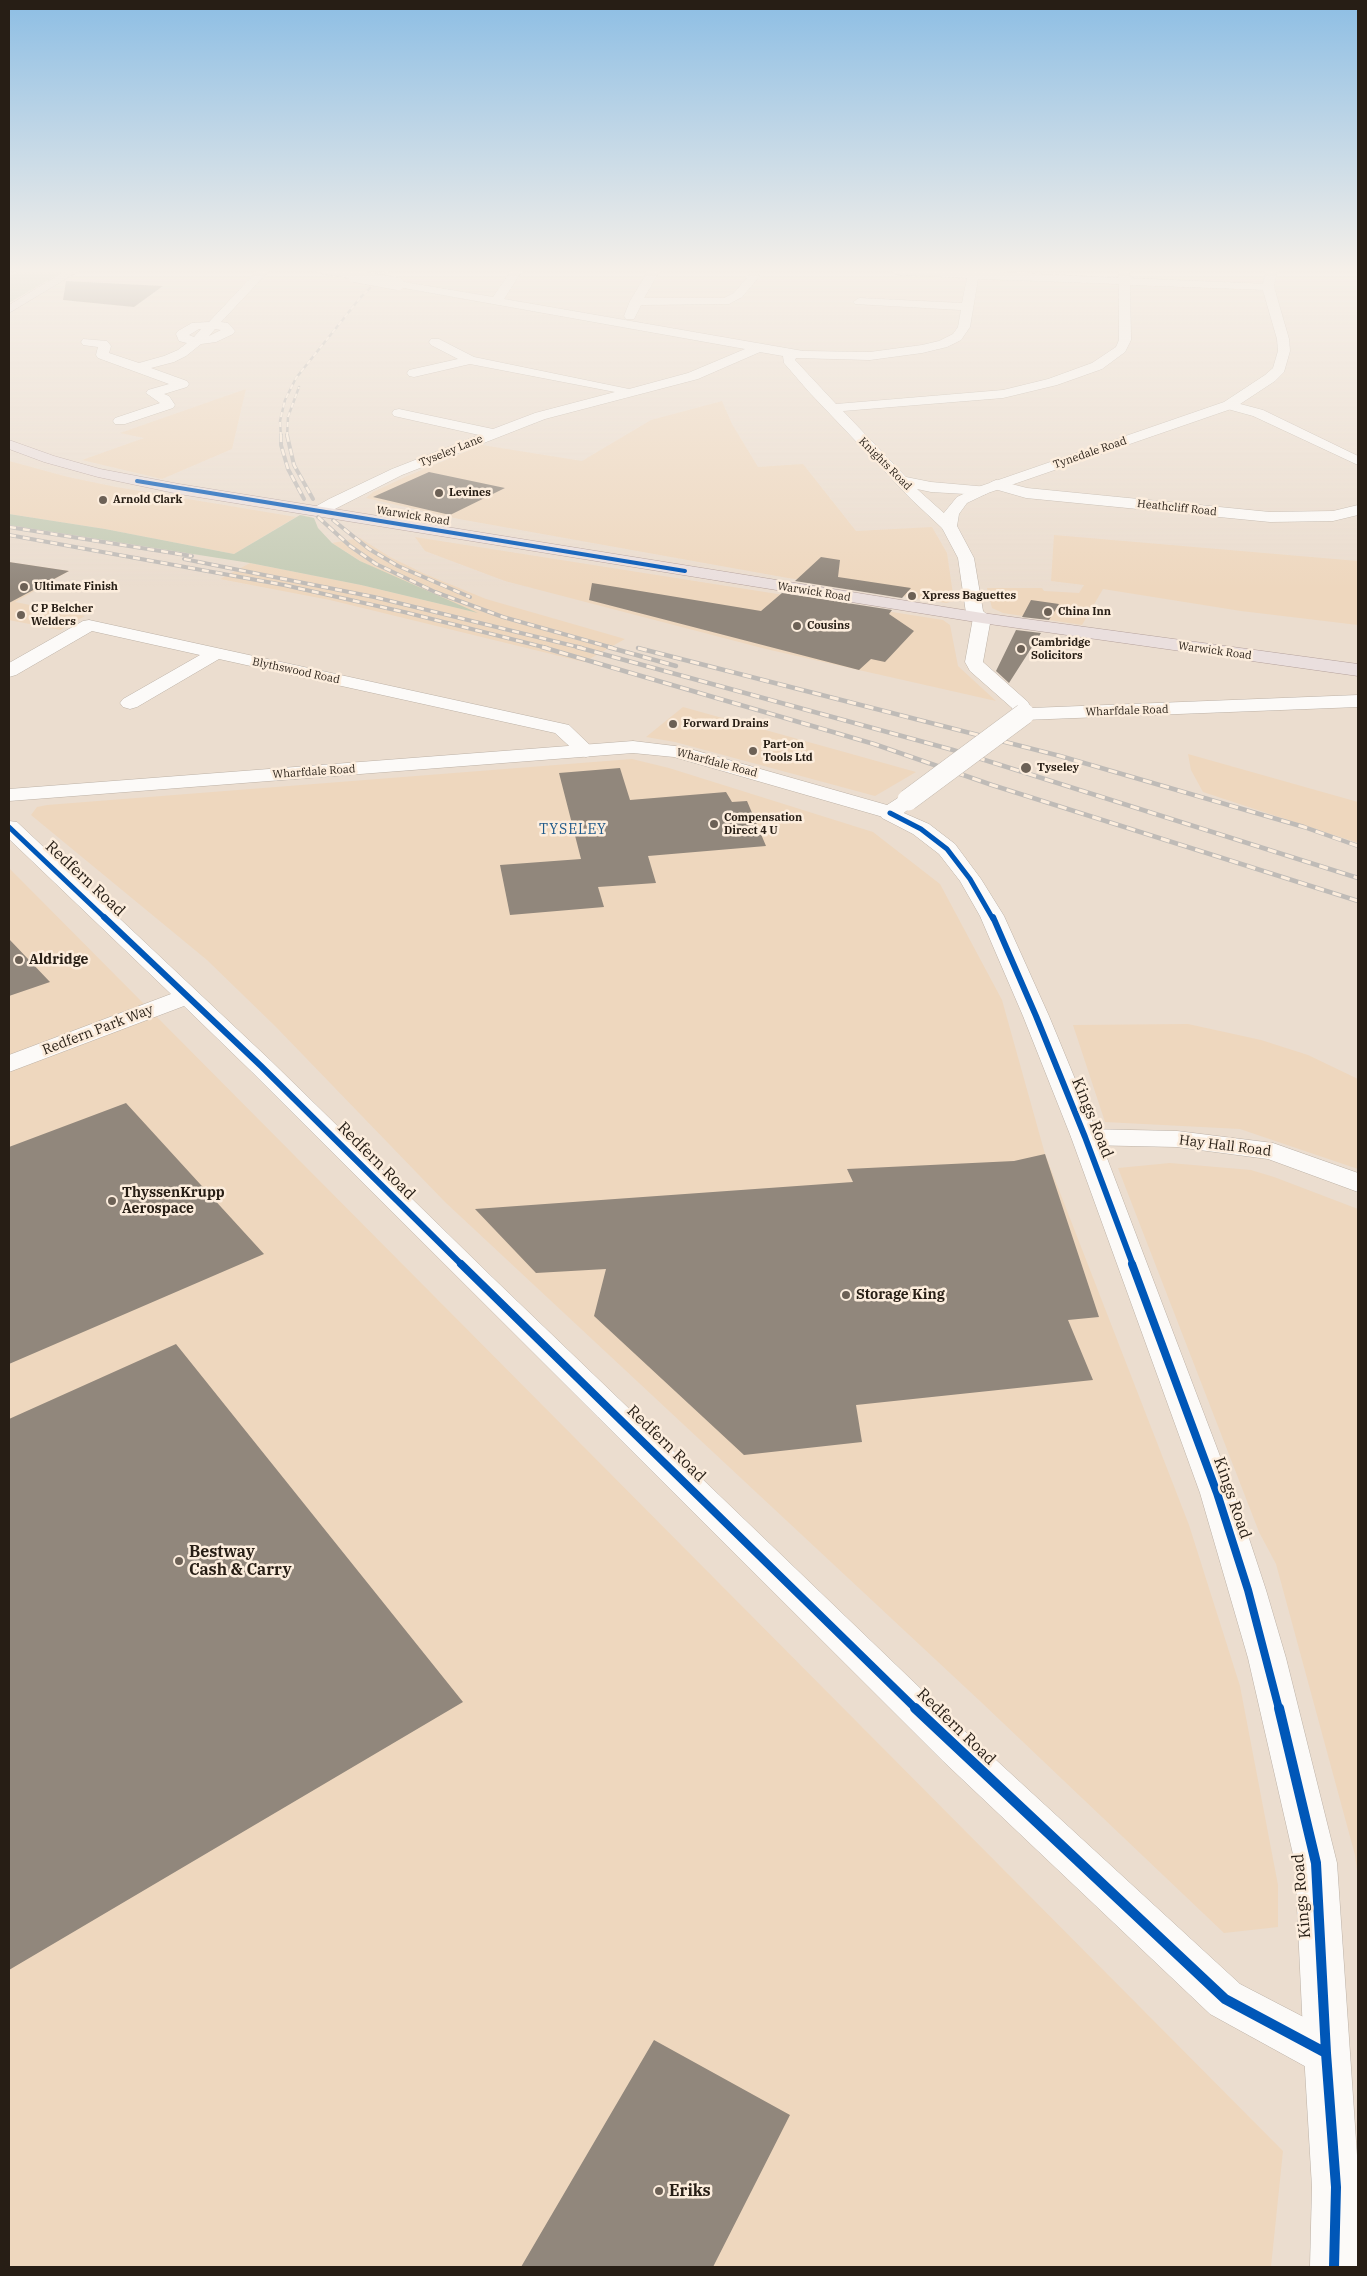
<!DOCTYPE html>
<html>
<head>
<meta charset="utf-8">
<style>
  body { margin:0 }
  #map { position:relative; width:1367px; height:2276px; overflow:hidden; background:#ebddcf; font-family:"IBM Plex Serif",serif }
  canvas { display:block }
  .frame { position:absolute; inset:0; border:10px solid #271e15; pointer-events:none }
</style>
</head>
<body>
<div id="map">
<canvas width="1367" height="2276"></canvas>
<div class="frame"></div>
</div>
<script>
const g = document.querySelector('canvas').getContext('2d');
g.lineJoin = 'round';
function paint(path, color) {
  g.fillStyle = color;
  g.fill(path, 'evenodd');
}
function poly(rows) {
  const path = new Path2D();
  for (const r of rows) {
    path.moveTo(r[0], r[1]);
    for (let i = 2; i < r.length; i += 2) path.lineTo(r[i], r[i + 1]);
  }
  return path;
}
function stroke(path, color, width, dash) {
  g.strokeStyle = color;
  g.lineWidth = width;
  g.lineCap = dash ? 'butt' : 'round';
  g.setLineDash(dash || []);
  g.stroke(path);
}
function write(font, color, halo, rows, align = 'center') {
  g.font = font + ' "IBM Plex Serif",serif';
  g.lineWidth = 5;
  g.setLineDash([]);
  g.textBaseline = 'middle';
  g.strokeStyle = halo;
  g.fillStyle = color;
  for (const [text, x, y, turn = 0] of rows) {
    g.save();
    g.translate(x, y);
    g.rotate((+turn || 0) * Math.PI / 180);
    g.textAlign = isNaN(turn) ? turn : align;
    if (halo) g.strokeText(text, 0, 0);
    g.fillText(text, 0, 0);
    g.restore();
  }
}
paint(poly([
  [246,389,232,449,162,479,82,460,144,438,120,433],
  [722,401,732,424,758,467,803,464,856,531,932,527,947,553,954,601,946,603,788,578,459,519,366,498,373,492,405,477,482,445,582,461,651,420],
  [9,461,68,477,116,487,296,517,234,554,105,529,9,514],
  [1054,535,1358,561,1358,625,1241,611,1103,589,1082,625,1003,613,992,608,987,588,1042,588,1044,591,1079,593,1084,585,1051,581],
  [415,537,943,620,950,625,958,666,996,701,766,649,505,581,425,551],
  [360,538,390,557,425,574,486,599,625,639,584,662,330,600,220,579,250,563,361,585,474,612,362,562,332,543],
  [9,562,69,571,15,602,85,616,60,630,9,620],
  [683,707,916,772,875,796,675,742,646,737],
  [1188,754,1358,802,1358,843,1203,792,1191,770],
  [632,759,669,768,873,832,940,884,1002,1000,1045,1154,1189,1525,1240,1686,1278,1885,1278,1927,1224,1933,981,1702,445,1202,276,1027,207,960,31,815,37,807,47,805],
  [9,868,1283,2151,1271,2267,9,2267],
  [1188,1024,1261,1040,1308,1055,1358,1079,1358,1169,1240,1129,1105,1122,1073,1025],
  [1170,1163,1251,1170,1274,1177,1358,1209,1358,1878,1355,1855,1276,1564,1259,1532,1118,1168]
]), '#eed7be');
paint(poly([
  [19,271,64,271,9,303,9,276],
  [9,514,105,529,234,554,300,515,314,518,318,528,332,543,360,561,478,613,361,585,250,563,9,525]
]), '#c5ccb6');
paint(poly([
  [66,281,163,286,134,307,63,300],
  [429,472,505,488,450,515,373,497],
  [821,557,840,560,838,577,911,588,902,598,795,581],
  [9,562,69,571,9,603],
  [592,583,761,611,782,593,892,610,889,614,914,631,885,662,871,659,859,670,589,600],
  [1031,600,1059,604,1049,620,1022,617],
  [1016,630,1041,633,1009,683,996,671],
  [620,768,630,800,726,792,732,802,747,801,766,846,648,856,656,883,598,887,604,907,510,915,500,865,581,859,559,773],
  [9,939,50,982,9,996],
  [126,1103,264,1254,9,1364,9,1147],
  [1045,1154,1099,1317,1068,1320,1093,1380,856,1405,862,1442,744,1455,594,1316,606,1269,536,1273,475,1209,853,1182,847,1169,1014,1161],
  [176,1344,463,1702,9,1970,9,1419],
  [654,2040,790,2115,713,2267,521,2267]
]), '#91877c');
const minor = poly([
  [257,271,269,271,221,322,228,323,235,331,233,334,216,342,201,344,186,356,174,362,151,368,187,381,189,384,187,387,164,394,169,396,175,405,173,408,125,424,115,424,113,421,115,418,160,403,146,393,148,390,169,384,98,358,96,355,98,347,83,345,81,342,83,339,107,341,111,346,109,353,139,363,164,356,178,350,187,343,179,341,176,334,178,331,192,323,209,322,257,271],
  [199,329,201,329,194,337,189,335,199,329],
  [215,329,221,330,209,336,215,329],
  [317,271,343,271,358,274,360,276,354,279,323,274,317,271],
  [511,271,522,271,504,299,803,351,870,352,922,345,939,341,953,334,958,327,961,310,855,304,853,302,859,298,962,303,967,278,899,275,895,274,894,271,979,271,1118,278,1119,271,1129,271,1130,278,1268,284,1274,287,1268,290,1130,285,1131,340,1125,352,1102,369,1057,385,1003,398,843,411,906,477,931,482,988,487,991,490,988,493,983,495,931,492,917,489,955,523,957,526,955,529,949,531,943,529,911,499,809,392,784,363,783,356,760,352,698,379,545,419,402,475,325,514,313,514,311,511,313,508,329,499,392,469,479,435,394,416,392,413,394,410,399,409,493,429,535,413,615,392,470,364,414,377,409,376,407,373,409,370,458,359,431,345,429,342,431,339,439,339,474,357,629,389,688,373,745,349,398,287,392,284,398,281,493,297,511,271],
  [978,279,1119,284,1119,340,1116,347,1092,363,1048,379,1003,390,836,404,795,360,796,358,870,360,922,353,947,347,961,340,970,327,978,279],
  [648,271,660,271,644,298,724,298,734,293,750,274,758,274,760,276,742,297,729,304,641,305,634,319,626,319,624,316,630,301,648,271],
  [1229,401,1263,410,1358,456,1358,465,1253,416,1224,408,1222,405,1224,402,1229,401],
  [996,480,1027,488,1270,512,1333,511,1358,505,1358,515,1333,521,1270,522,1026,498,991,488,988,485,991,482,996,480],
  [89,620,569,725,596,751,593,755,586,757,579,755,555,733,219,659,137,707,130,709,123,707,120,703,123,699,200,655,92,631,16,675,9,677,9,663,83,621,89,620],
  [9,821,17,822,270,1060,492,1277,971,1737,1240,1984,1342,2037,1348,2053,1342,2069,1326,2075,1310,2069,1210,2014,943,1761,252,1072,184,1006,9,1072,9,1055,171,994,9,839,9,821],
  [1085,1129,1177,1131,1273,1143,1358,1173,1358,1192,1268,1159,1177,1147,1085,1145,1075,1143,1071,1137,1075,1131,1085,1129]
]);
const tertiary = poly([
  [1266,271,1277,271,1274,287,1289,339,1290,351,1284,372,1275,381,1234,408,988,493,967,503,959,514,957,526,974,558,983,611,991,618,988,622,982,623,969,617,966,613,958,558,941,526,943,514,957,497,978,487,1224,402,1265,375,1273,368,1278,351,1277,339,1262,287,1266,271],
  [890,807,929,824,955,844,981,879,1004,916,1049,1016,1099,1137,1234,1493,1266,1590,1286,1658,1337,1863,1358,2170,1358,2267,1310,2267,1312,2187,1304,2053,1295,1863,1248,1658,1200,1493,1071,1137,1023,1016,980,916,960,881,939,854,913,834,882,818,879,813,882,808,890,807]
]);
const secondary = poly([
  [982,613,988,614,991,618,983,662,1028,702,1031,708,1358,695,1358,707,1024,720,1017,718,1012,708,970,671,965,662,973,618,976,614,982,613],
  [633,741,683,747,887,805,901,796,908,794,915,796,919,800,898,818,890,819,674,757,633,753,9,801,9,789,633,741]
]);
const primary = poly([
  [65,271,79,271,9,313,9,305,65,271]
]);
const trunk = poly([
  [9,440,54,456,100,469,179,484,982,613,1358,664,1358,676,982,623,179,494,98,477,44,462,9,449,9,440]
]);
stroke(minor, '#bcb1a6', 1);
stroke(tertiary, '#bcb1a6', 1);
stroke(secondary, '#bcb1a6', 1);
stroke(primary, '#b4a19c', 1);
stroke(trunk, '#b4a19c', 1);
paint(minor, '#fcfaf8');
paint(tertiary, '#fcfaf8');
paint(secondary, '#fcfaf8');
paint(primary, '#eee6e4');
paint(trunk, '#eadfde');
const railFar2 = poly([
  [281,437,280,421,285,400,296,378,360,298,387,271],
  [287,437,288,417,299,387]
]);
const railFar1 = poly([
  [281,435,281,445,288,469,304,499],
  [287,435,294,465,313,499],
  [318,517,350,546,376,564,435,592,503,617,613,648],
  [333,520,369,549,398,566,470,597],
  [9,527,192,556],
  [9,535,284,585,404,612,547,648],
  [184,559,374,597,582,648]
]);
const rail = poly([
  [542,647,874,744,992,785,1358,901],
  [577,647,953,750,1358,878],
  [608,647,676,666],
  [638,648,1060,756,1304,827,1358,846]
]);
stroke(railFar2, '#bfbbb7', 2.5);
stroke(railFar1, '#bfbbb7', 4);
stroke(rail, '#bfbbb7', 4.5);
stroke(railFar2, '#fceddd', 2, [5]);
stroke(railFar1, '#fceddd', 2.5, [7]);
stroke(rail, '#fceddd', 3, [9]);
const minorBridge = poly([
  [354,276,398,284]
]);
const secondaryBridge = poly([
  [908,800,1024,714]
]);
stroke(minorBridge, '#bcb1a6', 13, []);
stroke(secondaryBridge, '#bcb1a6', 22, []);
stroke(minorBridge, '#fcfaf8', 12);
stroke(secondaryBridge, '#fcfaf8', 21);
stroke(poly([
  [137,481,685,571]
]), '#0057b8', 4);
stroke(poly([
  [890,813,921,829,947,849,970,879,993,919],
  [9,827,106,919]
]), '#0057b8', 5);
stroke(poly([
  [104,917,261,1066,462,1265],
  [993,917,1036,1016,1085,1137,1133,1265]
]), '#0057b8', 6);
stroke(poly([
  [461,1264,916,1709],
  [1132,1264,1217,1493,1248,1590,1279,1709]
]), '#0057b8', 8);
stroke(poly([
  [915,1708,1225,1999,1326,2053],
  [1279,1708,1316,1863,1326,2053,1336,2187,1334,2267]
]), '#0057b8', 10);
const sky = g.createLinearGradient(0, 0, 0, 589);
sky.addColorStop(0, '#8dbee4');
sky.addColorStop(0.46, '#f6f0e9');
sky.addColorStop(1, '#f6f0e900');
g.fillStyle = sky;
g.fillRect(0, 0, 1367, 589);
for (const [x, y, r, color] of [
  [439,493,5,"#6c6156"],
  [103,500,5,"#6c6156"],
  [24,587,5,"#6c6156"],
  [912,596,5,"#6c6156"],
  [1048,612,5,"#6c6156"],
  [21,615,5,"#6c6156"],
  [797,626,5,"#6c6156"],
  [1021,649,5,"#6c6156"],
  [673,724,5,"#6c6156"],
  [753,751,5,"#6c6156"],
  [1026,768,6,"#6c6156"],
  [714,824,5,"#6c6156"],
  [19,960,5,"#6c6156"],
  [112,1201,5,"#6c6156"],
  [846,1295,5,"#6c6156"],
  [179,1561,5,"#6c6156"],
  [659,2191,5,"#6c6156"]
]) {
  const dot = new Path2D();
  dot.arc(x, y, r, 0, 2 * Math.PI);
  g.fillStyle = color;
  g.fill(dot);
  stroke(dot, '#fceddd', 2);
}
write('11px', '#271e15', '#fceddd', [
  ["Tyseley Lane",451,451,-22],
  ["Tynedale Road",1090,453,-19],
  ["Knights Road",885,464,45],
  ["Heathcliff Road",1177,508,6],
  ["Warwick Road",413,516,9],
  ["Warwick Road",814,592,9],
  ["Warwick Road",1215,651,8],
  ["Blythswood Road",296,671,12],
  ["Wharfdale Road",1127,711,-2],
  ["Wharfdale Road",717,763,15],
  ["Wharfdale Road",314,772,-4]
]);
write('bold 11px', '#271e15', '#fceddd', [
  ["Levines",449,493],
  ["Arnold Clark",113,500],
  ["Ultimate Finish",34,587],
  ["Xpress Baguettes",922,596],
  ["C P Belcher",31,609],
  ["Welders",31,622],
  ["China Inn",1058,612],
  ["Cousins",807,626],
  ["Cambridge",1031,643],
  ["Solicitors",1031,656],
  ["Forward Drains",683,724],
  ["Part-on",763,745],
  ["Tools Ltd",763,758],
  ["Tyseley",1037,768],
  ["Compensation",724,818],
  ["Direct 4 U",724,831]
], 'left');
g.letterSpacing = '1px';
write('14px', '#1f5a8b', '#fceddd', [
  ["TYSELEY",573,830]
]);
g.letterSpacing = '0px';
write('bold 14px', '#271e15', '#fceddd', [
  ["Aldridge",29,960],
  ["ThyssenKrupp",122,1193],
  ["Aerospace",122,1209],
  ["Storage King",856,1295]
], 'left');
write('14px', '#271e15', '#fceddd', [
  ["Redfern Park Way",98,1030,-21],
  ["Hay Hall Road",1225,1146,7]
]);
write('16px', '#271e15', '#fceddd', [
  ["Redfern Road",85,879,43],
  ["Kings Road",1092,1118,68],
  ["Redfern Road",376,1161,45],
  ["Redfern Road",666,1444,44],
  ["Kings Road",1232,1498,71],
  ["Redfern Road",956,1727,44],
  ["Kings Road",1302,1896,-95]
]);
write('bold 16px', '#271e15', '#fceddd', [
  ["Bestway",189,1552],
  ["Cash & Carry",189,1570],
  ["Eriks",669,2191]
], 'left');
</script>
</body>
</html>
